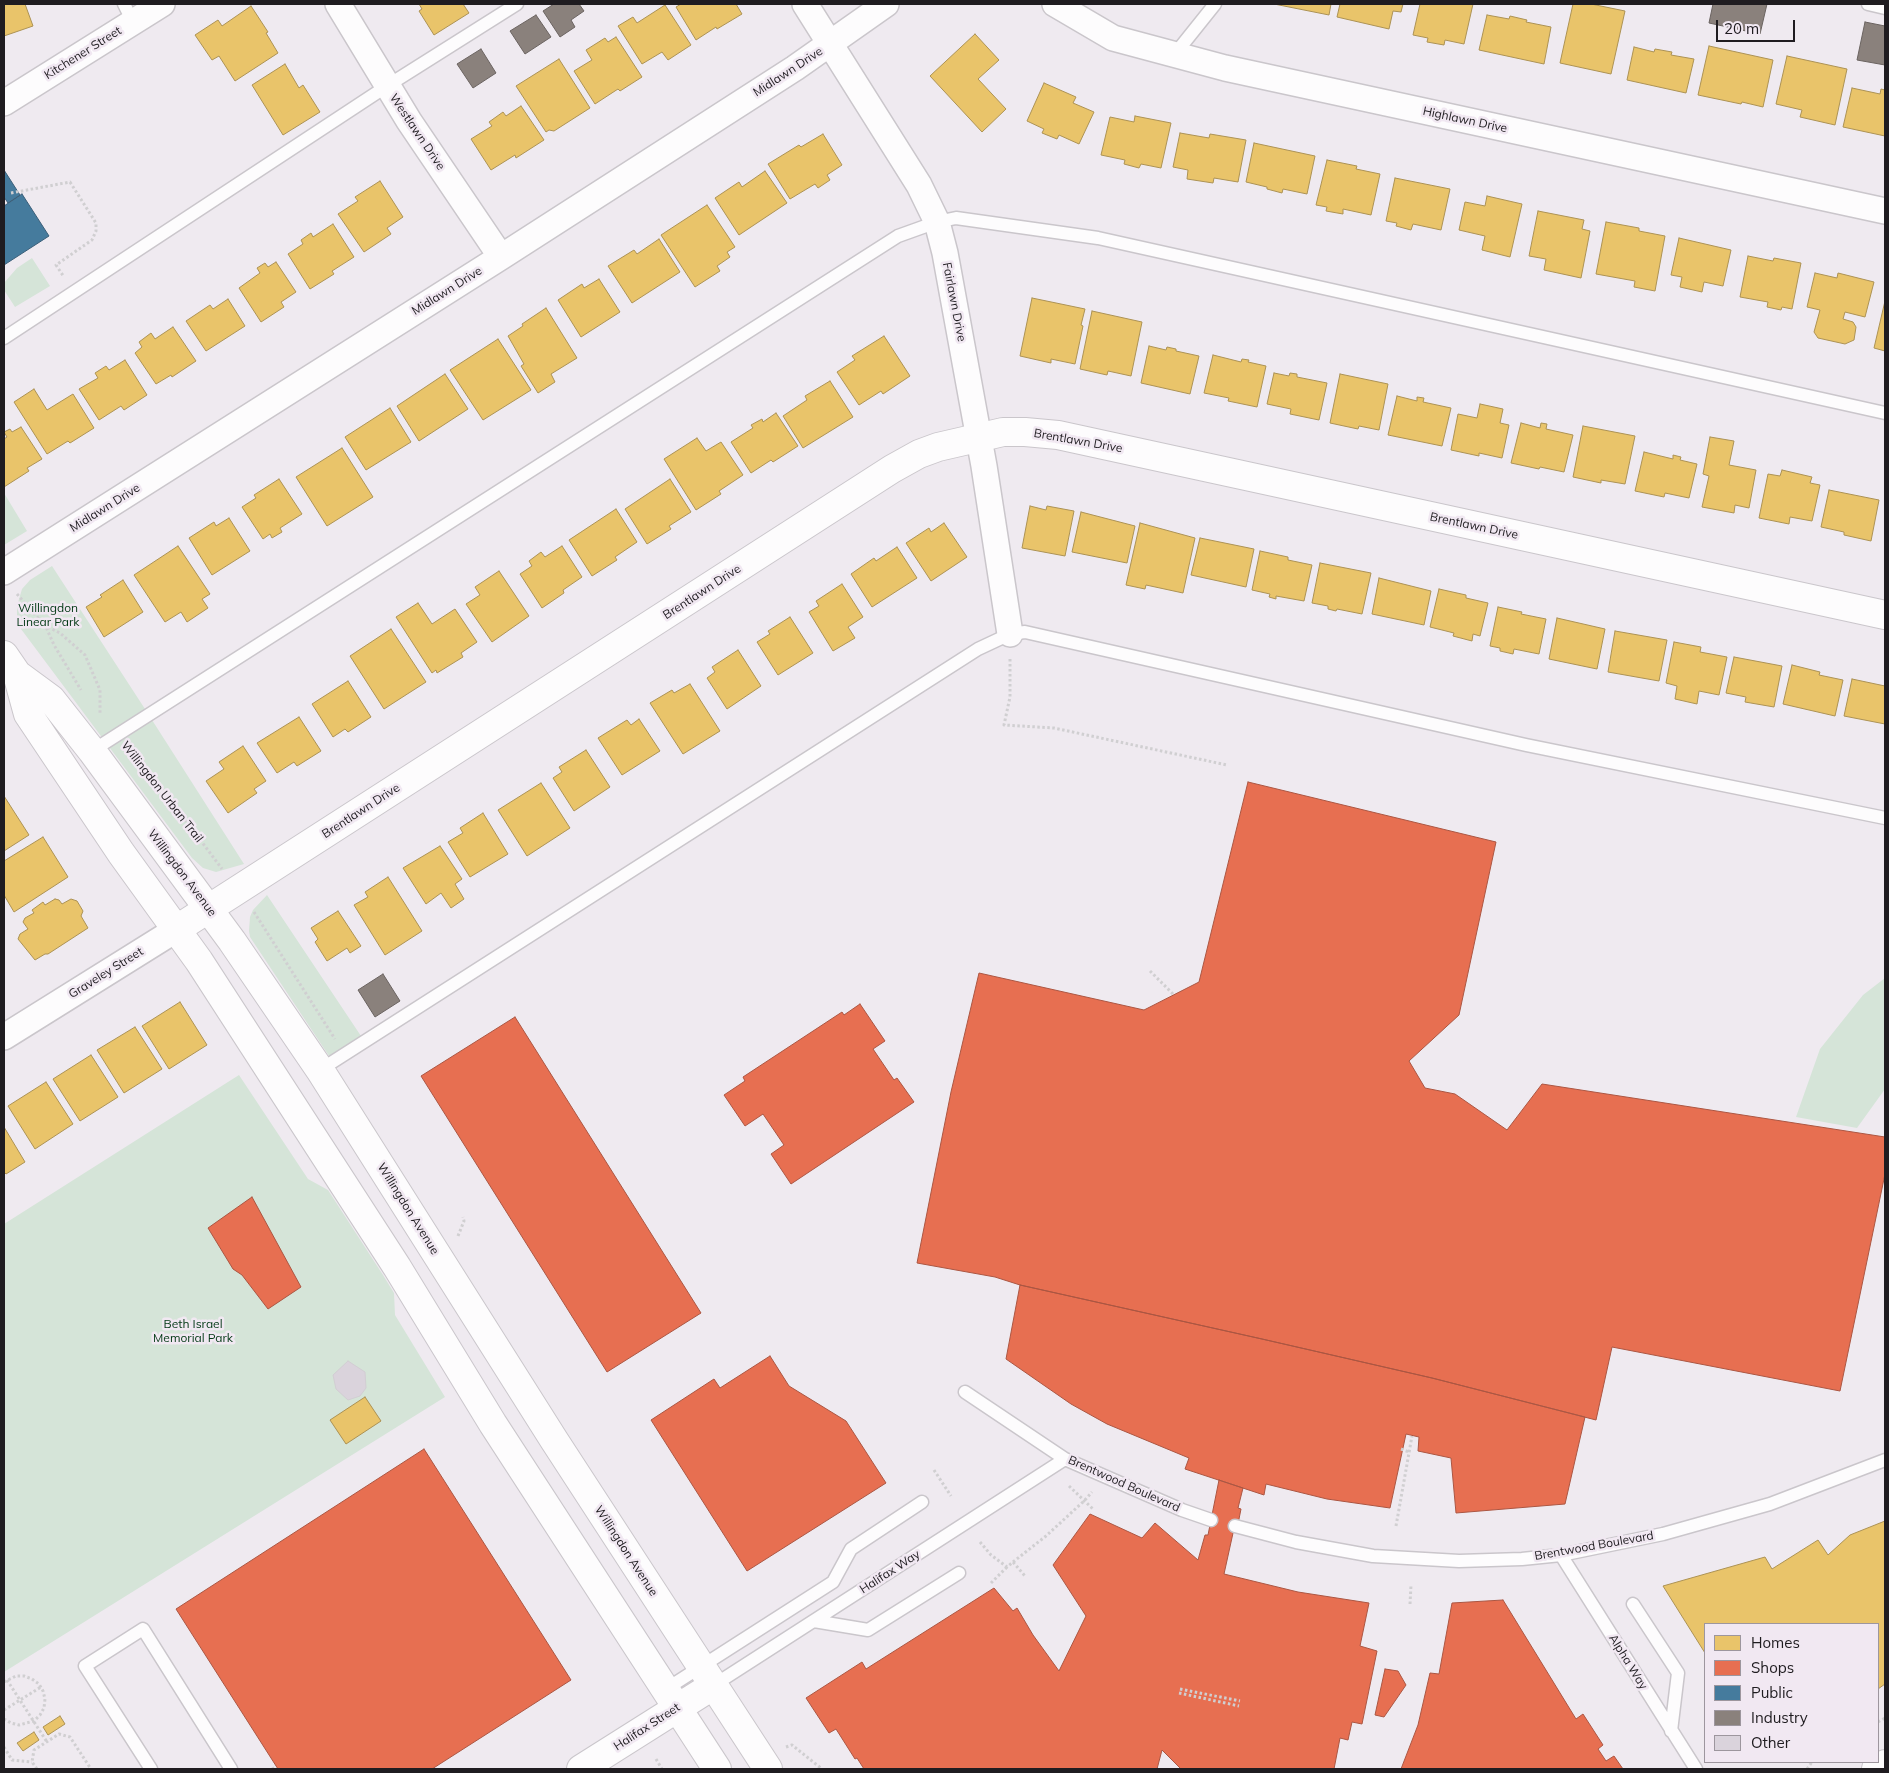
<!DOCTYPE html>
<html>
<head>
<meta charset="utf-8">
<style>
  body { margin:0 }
  #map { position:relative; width:1889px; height:1773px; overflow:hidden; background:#efeaf0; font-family:Mulish,sans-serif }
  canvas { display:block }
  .frame { position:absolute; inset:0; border:5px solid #1f1c20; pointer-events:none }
  .legend { position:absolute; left:1704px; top:1623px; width:175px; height:140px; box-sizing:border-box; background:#f1e8f2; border:1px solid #9d969e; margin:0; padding:6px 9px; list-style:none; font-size:15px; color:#1f1c20 }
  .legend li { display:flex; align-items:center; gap:10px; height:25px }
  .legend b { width:25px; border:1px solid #9d969e }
  .scale { position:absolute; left:1716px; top:20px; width:79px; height:22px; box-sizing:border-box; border:2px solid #1f1c20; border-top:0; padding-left:6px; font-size:15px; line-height:18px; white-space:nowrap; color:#1f1c20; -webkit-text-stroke:4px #f1e8f2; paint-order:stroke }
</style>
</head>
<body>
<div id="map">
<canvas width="1889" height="1773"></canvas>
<div class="frame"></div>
<ul class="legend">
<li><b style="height:14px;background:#e9c46a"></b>Homes</li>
<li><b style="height:14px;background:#e76f51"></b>Shops</li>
<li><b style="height:14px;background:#457b9d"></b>Public</li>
<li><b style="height:14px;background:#8a817c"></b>Industry</li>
<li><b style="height:14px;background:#dad3dc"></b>Other</li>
</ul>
<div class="scale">20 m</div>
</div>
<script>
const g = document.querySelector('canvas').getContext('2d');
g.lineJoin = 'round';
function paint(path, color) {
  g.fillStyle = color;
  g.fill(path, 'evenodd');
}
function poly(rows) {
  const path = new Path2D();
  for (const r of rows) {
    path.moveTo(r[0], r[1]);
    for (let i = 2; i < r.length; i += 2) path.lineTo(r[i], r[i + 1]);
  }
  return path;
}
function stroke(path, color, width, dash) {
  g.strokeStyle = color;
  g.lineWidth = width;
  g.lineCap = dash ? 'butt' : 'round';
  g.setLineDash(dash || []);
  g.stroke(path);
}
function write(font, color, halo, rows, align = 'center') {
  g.font = font + ' Mulish,sans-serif';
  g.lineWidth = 5;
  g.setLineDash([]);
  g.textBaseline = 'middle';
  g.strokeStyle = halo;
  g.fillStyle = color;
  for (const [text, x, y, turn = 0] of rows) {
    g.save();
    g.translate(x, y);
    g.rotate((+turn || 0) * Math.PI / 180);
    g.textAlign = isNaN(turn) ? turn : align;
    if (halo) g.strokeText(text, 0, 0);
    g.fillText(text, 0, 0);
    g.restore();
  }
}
paint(poly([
  [32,258,50,286,15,307,4,290,4,283,17,268],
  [4,493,27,531,4,545],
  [52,566,145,709,244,864,216,872,203,868,192,858,21,629,17,615,17,606,22,589,30,580],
  [267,895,365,1042,333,1062,250,937,249,931,250,917,253,910],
  [1885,978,1885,1089,1857,1128,1796,1117,1820,1049,1863,995],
  [239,1075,308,1179,328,1190,383,1275,394,1293,395,1315,445,1397,4,1672,4,1224]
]), '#d5e4d8');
const homes = poly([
  [4,4,25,4,33,26,4,36,4,4],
  [419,4,463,4,469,13,434,35,419,11,422,9,419,4],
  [681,4,736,4,742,14,717,29,716,27,696,40,676,7,681,4],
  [1274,4,1331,4,1329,15,1274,4],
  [1340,4,1403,4,1401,12,1393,11,1389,29,1337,17,1340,4],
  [1420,4,1473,4,1464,44,1445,40,1444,45,1427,42,1428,38,1413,35,1420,4],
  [1573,4,1591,4,1625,11,1611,74,1560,63,1573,4],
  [665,5,691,45,668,60,662,52,642,64,618,26,633,17,637,23,665,5],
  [251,6,268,32,266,33,278,53,235,81,219,56,212,60,195,35,218,20,222,26,251,6],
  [1487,15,1509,19,1510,16,1527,20,1526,22,1551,27,1544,64,1479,50,1487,15],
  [975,34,999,60,978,79,1006,109,982,132,930,76,975,34],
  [616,37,642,77,620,91,618,89,595,104,574,71,592,60,586,50,605,38,608,42,616,37],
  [1709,46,1773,60,1763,107,1742,102,1741,104,1698,95,1709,46],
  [1634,47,1654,52,1655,49,1672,52,1671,55,1694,59,1686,93,1627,80,1634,47],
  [1787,56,1847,69,1835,125,1800,117,1802,110,1776,104,1787,56],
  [559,59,590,108,554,131,549,130,546,132,516,86,559,59],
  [285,64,299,88,303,85,320,112,283,135,252,85,285,64],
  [1044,83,1076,97,1073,103,1094,112,1079,144,1059,135,1057,139,1042,133,1044,129,1027,121,1044,83],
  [1852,88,1880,94,1881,89,1885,90,1885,136,1843,127,1852,88],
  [521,106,544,140,516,158,515,155,491,170,471,139,492,126,489,122,503,112,506,116,521,106],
  [1135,116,1171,123,1161,168,1141,164,1139,168,1124,164,1125,160,1101,155,1110,117,1134,122,1135,116],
  [1180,133,1209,138,1210,134,1246,140,1238,182,1214,178,1213,183,1187,179,1188,170,1173,167,1180,133],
  [823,134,842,165,827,175,830,180,818,188,815,184,790,199,768,164,799,145,801,147,823,134],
  [1254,143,1315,156,1307,194,1283,189,1282,193,1267,189,1267,187,1246,182,1254,143],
  [1327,160,1357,166,1356,169,1380,174,1371,215,1343,209,1343,214,1326,211,1327,207,1316,205,1327,160],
  [765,171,787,203,739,235,715,198,739,182,742,187,765,171],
  [1395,178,1450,189,1441,230,1413,224,1411,230,1396,226,1397,223,1386,221,1395,178],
  [380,181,403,217,387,228,391,234,364,252,338,214,358,201,355,197,380,181],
  [1487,196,1522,204,1510,257,1482,250,1485,236,1459,230,1465,202,1485,206,1487,196],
  [707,205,735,247,727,252,730,257,717,266,720,271,695,287,661,235,707,205],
  [1538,211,1584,220,1582,229,1590,231,1581,278,1544,270,1546,259,1529,256,1538,211],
  [1606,222,1639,228,1639,231,1665,236,1655,291,1634,287,1635,281,1596,274,1606,222],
  [333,224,354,257,332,271,334,274,310,289,288,254,303,244,301,240,311,233,313,237,333,224],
  [1679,238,1731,250,1723,286,1704,282,1702,292,1680,287,1682,277,1671,275,1679,238],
  [659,239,680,272,632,303,608,266,634,250,637,254,659,239],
  [1748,256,1773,261,1774,258,1801,263,1792,309,1782,307,1781,310,1767,307,1768,302,1740,297,1748,256],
  [276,262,296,292,281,302,284,307,261,322,239,288,260,273,257,268,265,263,268,267,276,262],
  [1815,273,1837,278,1838,273,1874,282,1865,317,1845,312,1843,319,1853,322,1856,327,1854,340,1845,344,1818,338,1814,332,1820,310,1807,307,1815,273],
  [599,279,620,312,581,337,558,300,582,284,584,288,599,279],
  [1032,298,1085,309,1081,325,1083,326,1075,364,1051,359,1051,363,1020,356,1032,298],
  [228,299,245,326,206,351,186,321,210,305,213,309,228,299],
  [1885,301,1885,351,1874,348,1885,301],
  [546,308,577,358,551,374,555,382,538,393,521,366,524,364,508,336,523,326,522,324,546,308],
  [1092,311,1142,322,1131,376,1108,371,1107,375,1080,369,1092,311],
  [173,327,196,361,172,377,171,375,156,384,135,353,142,347,139,342,151,333,155,339,173,327],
  [884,336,910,376,883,394,881,391,859,405,837,372,855,360,852,356,884,336],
  [498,339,531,390,483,420,450,370,498,339],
  [1149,346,1166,350,1167,347,1176,349,1176,351,1199,356,1190,394,1141,383,1149,346],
  [1213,355,1241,362,1242,359,1249,360,1248,362,1266,366,1257,407,1228,401,1229,398,1204,393,1213,355],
  [125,360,147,395,124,410,121,406,99,420,79,389,98,378,95,373,106,366,109,370,125,360],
  [1274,373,1289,376,1290,373,1297,374,1297,377,1327,383,1319,420,1290,414,1291,409,1267,404,1274,373],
  [445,374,468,409,419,441,397,406,445,374],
  [1340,374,1388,384,1379,430,1359,426,1358,429,1330,423,1340,374],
  [830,381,853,417,803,448,783,416,807,400,805,396,830,381],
  [34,389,47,410,73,394,94,428,70,443,68,441,47,454,14,402,34,389],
  [1397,396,1417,401,1417,397,1424,398,1423,402,1451,408,1442,446,1388,435,1397,396],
  [1480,404,1503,409,1500,423,1509,425,1502,458,1479,453,1479,456,1451,450,1458,414,1477,418,1480,404],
  [390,408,411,442,366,470,345,437,390,408],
  [776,413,798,446,773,462,771,460,751,473,731,442,753,428,751,425,762,419,763,422,776,413],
  [1521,423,1540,428,1541,423,1547,424,1546,429,1573,435,1564,472,1540,467,1539,469,1511,463,1521,423],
  [1583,426,1635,436,1625,484,1601,480,1601,483,1573,477,1583,426],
  [21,427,42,459,27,468,29,471,4,487,4,439,7,437,4,432,10,429,12,432,21,427],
  [1710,437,1734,441,1729,465,1756,470,1749,508,1735,505,1734,513,1702,507,1709,476,1703,474,1710,437],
  [697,438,706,451,721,442,743,475,719,491,721,494,696,510,664,459,697,438],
  [342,448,373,497,327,526,296,477,342,448],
  [1644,452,1673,459,1673,455,1681,457,1680,460,1697,464,1689,498,1665,493,1664,497,1635,491,1644,452],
  [1782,470,1812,477,1810,483,1820,485,1812,521,1790,517,1789,524,1759,518,1768,474,1780,476,1782,470],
  [279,479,302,514,280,528,282,532,272,538,270,534,263,539,242,507,256,498,254,495,279,479],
  [670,479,691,512,669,526,671,529,647,544,625,509,670,479],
  [1829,490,1879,500,1871,541,1844,535,1844,532,1821,527,1829,490],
  [1030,506,1046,510,1047,506,1074,511,1065,556,1022,548,1030,506],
  [616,509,637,542,615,557,617,560,592,576,569,540,616,509],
  [1081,512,1135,526,1127,563,1072,552,1081,512],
  [229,518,250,551,212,575,189,538,214,522,216,526,229,518],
  [944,523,967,557,931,581,906,543,929,528,931,532,944,523],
  [1140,523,1195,538,1183,593,1146,585,1145,589,1126,585,1140,523],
  [1200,538,1254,549,1246,587,1191,575,1200,538],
  [178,546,210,594,202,599,208,608,187,622,181,612,165,622,134,575,178,546],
  [562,546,582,577,563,590,564,593,542,608,520,574,532,566,529,561,541,552,545,557,562,546],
  [897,547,917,578,872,607,851,574,874,558,876,561,897,547],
  [1260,551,1288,557,1288,560,1312,565,1304,601,1276,596,1276,599,1269,597,1270,594,1252,590,1260,551],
  [1320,563,1371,573,1362,614,1337,609,1336,611,1328,609,1328,606,1312,603,1320,563],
  [499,571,529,616,492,642,466,604,480,595,475,587,499,571],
  [1379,578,1431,591,1424,625,1372,614,1379,578],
  [123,580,143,612,104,637,86,607,102,597,100,595,123,580],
  [842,584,863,617,848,627,855,638,833,651,809,612,819,606,816,601,842,584],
  [1439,589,1466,595,1466,598,1488,603,1480,636,1473,634,1472,641,1453,636,1454,633,1430,627,1439,589],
  [418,603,432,624,455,609,477,642,461,653,463,657,437,673,436,670,432,673,396,617,418,603],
  [1498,607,1522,612,1521,614,1546,619,1539,654,1514,649,1513,654,1500,651,1500,648,1490,646,1498,607],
  [790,617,813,653,778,675,757,642,770,634,768,631,790,617],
  [1557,618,1605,629,1597,669,1549,659,1557,618],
  [391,629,426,682,384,709,350,656,391,629],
  [1615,631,1667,640,1659,681,1608,672,1615,631],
  [1674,642,1701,647,1700,652,1727,657,1719,695,1699,691,1697,704,1675,699,1677,686,1666,683,1674,642],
  [738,650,761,686,727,709,707,678,715,672,712,667,738,650],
  [1734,657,1782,666,1774,707,1745,702,1746,697,1726,693,1734,657],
  [1792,665,1820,672,1819,675,1843,680,1835,716,1783,704,1792,665],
  [1852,679,1885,686,1885,724,1844,716,1852,679],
  [348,681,371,717,348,732,345,729,333,737,312,704,348,681],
  [690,684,720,731,683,754,650,703,672,690,674,693,690,684],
  [299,717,321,751,297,766,294,762,277,773,257,743,299,717],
  [639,719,660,751,622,775,598,738,627,720,631,725,639,719],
  [243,746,266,781,254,789,257,793,228,813,206,781,224,769,219,762,243,746],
  [586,750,610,787,574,811,553,778,562,772,559,767,586,750],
  [541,783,570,828,527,856,498,810,541,783],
  [4,796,29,835,4,851,4,796],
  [483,813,508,854,470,877,448,842,463,833,460,828,483,813],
  [43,837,68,877,14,912,4,895,4,861,43,837],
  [440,846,462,879,455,884,464,899,451,908,441,893,426,904,403,868,440,846],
  [388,877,422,931,385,955,354,905,368,897,365,892,388,877],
  [55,899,59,900,62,904,71,899,77,901,83,911,81,916,88,928,48,954,45,954,35,960,18,939,20,934,28,929,23,922,25,918,34,913,32,910,43,902,45,905,55,899],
  [338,911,361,946,350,953,347,948,327,961,315,942,318,939,311,928,338,911],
  [180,1002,207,1045,169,1069,142,1026,180,1002],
  [135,1027,162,1069,124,1093,97,1050,135,1027],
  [91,1055,118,1097,80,1121,53,1079,91,1055],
  [46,1082,73,1124,35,1149,8,1106,46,1082],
  [4,1127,25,1162,6,1174,4,1172,4,1127],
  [365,1397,381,1421,346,1444,330,1420,365,1397],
  [1885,1521,1885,1684,1878,1689,1878,1624,1705,1624,1705,1653,1663,1586,1765,1557,1772,1569,1818,1540,1828,1555,1850,1535,1885,1521],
  [60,1716,65,1724,48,1735,43,1727,60,1716],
  [34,1732,39,1740,23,1751,17,1743,34,1732]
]);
paint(homes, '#e9c46a');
stroke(homes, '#ac9254', 1);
const shops = poly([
  [1248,782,1496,842,1459,1015,1409,1061,1425,1088,1455,1094,1507,1130,1542,1084,1885,1137,1885,1174,1840,1391,1612,1347,1596,1420,1432,1378,1262,1339,1020,1285,995,1277,917,1263,951,1092,979,973,1144,1010,1199,982,1248,782],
  [860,1004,885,1041,873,1049,894,1080,897,1078,914,1102,791,1184,771,1154,784,1145,763,1114,745,1126,724,1095,745,1081,743,1077,842,1012,844,1015,860,1004],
  [515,1017,701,1313,607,1372,421,1076,515,1017],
  [252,1197,301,1287,268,1309,242,1275,233,1269,208,1228,252,1197],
  [1020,1285,1262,1339,1432,1378,1585,1417,1565,1504,1456,1513,1451,1458,1418,1451,1419,1437,1406,1434,1390,1508,1327,1499,1266,1484,1264,1495,1185,1469,1189,1458,1107,1424,1071,1404,1006,1359,1020,1285],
  [770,1356,789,1386,846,1421,886,1483,747,1571,651,1420,714,1379,720,1388,770,1356],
  [424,1449,571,1680,432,1769,278,1769,176,1609,424,1449],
  [1219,1480,1243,1488,1238,1508,1241,1509,1238,1524,1235,1524,1224,1574,1298,1592,1369,1603,1360,1646,1377,1651,1362,1724,1352,1722,1348,1740,1340,1738,1334,1769,1181,1769,1162,1750,1157,1769,864,1769,857,1758,855,1759,836,1729,829,1733,806,1698,862,1662,866,1669,994,1588,1013,1611,1017,1608,1033,1635,1059,1671,1086,1616,1053,1565,1090,1514,1142,1538,1155,1523,1198,1560,1205,1535,1208,1535,1219,1480],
  [1503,1600,1576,1719,1583,1714,1603,1745,1598,1749,1606,1761,1614,1756,1623,1769,1401,1769,1418,1725,1430,1673,1439,1674,1452,1603,1503,1600],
  [1385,1669,1398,1671,1406,1685,1384,1717,1375,1715,1385,1669]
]);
paint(shops, '#e76f51');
stroke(shops, '#ab5642', 1);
const public = poly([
  [4,170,20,195,8,203,4,197,4,170],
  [22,194,49,236,4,265,4,206,22,194]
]);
paint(public, '#457b9d');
stroke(public, '#3a5e78', 1);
const industry = poly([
  [554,4,579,4,584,11,571,20,575,27,560,37,543,11,554,4],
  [1713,4,1767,4,1760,34,1709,23,1713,4],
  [536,15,551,37,525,54,510,31,536,15],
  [1865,22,1885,26,1885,65,1857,60,1865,22],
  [481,49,496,73,473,88,457,64,481,49],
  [383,974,400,1001,375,1017,358,990,383,974]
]);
paint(industry, '#8a817c');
stroke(industry, '#6a6360', 1);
const building = poly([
  [348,1361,365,1372,366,1388,360,1396,348,1400,336,1389,333,1375,348,1361]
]);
paint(building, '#dad3dc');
stroke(building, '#d2ced3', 1);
const lane = poly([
  [124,4,133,22],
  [1868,4,1885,8],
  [1175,54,1215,4],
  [4,338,387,86,517,4],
  [92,751,898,236,937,222,956,218,1098,238,1885,413],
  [320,1070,978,649,1010,634,1025,632,1526,745,1885,818],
  [965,1392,1065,1459,1182,1510,1211,1520],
  [1235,1526,1296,1542,1373,1556,1459,1561,1522,1559,1561,1555,1663,1534,1770,1504,1885,1460],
  [1561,1555,1696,1769],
  [1633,1604,1678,1673,1671,1731],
  [814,1621,868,1630,959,1573],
  [714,1685,1065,1459],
  [663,1691,833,1582,851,1549,922,1502],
  [151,1769,85,1666,143,1629,231,1769]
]);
const street = poly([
  [338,4,409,121,501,257],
  [805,4,919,185,937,222,945,253,984,466,1010,634],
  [1055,4,1113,38,1225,68,1885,211],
  [4,103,162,4],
  [4,572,501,257,795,68,886,4],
  [4,1037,177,929]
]);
const secondary = poly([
  [4,655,17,674,28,714,121,853,199,961,397,1267,493,1424,717,1769],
  [17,674,51,699,92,751,232,941,320,1070,554,1440,768,1769],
  [177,929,892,469,919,454,938,447,1003,432,1025,432,1058,435,1885,615],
  [581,1769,714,1685]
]);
const primary = poly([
  [1876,1769,1885,1764]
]);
stroke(lane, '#cac6cb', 15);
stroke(street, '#cac6cb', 28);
stroke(secondary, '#cac6cb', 30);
stroke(primary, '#cac6cb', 30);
stroke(poly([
  [11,193,70,182,96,223,96,231,92,240,56,265,64,277],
  [17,594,46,627,54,645,81,690],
  [48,627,60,633,85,655,100,690,100,714],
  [1010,659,1010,697,1004,725,1054,728,1227,765],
  [128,750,192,829,222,869],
  [254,912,335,1039],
  [1150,971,1174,995],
  [458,1236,464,1221,463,1217],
  [1401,1449,1409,1452],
  [934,1470,951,1496],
  [1069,1486,1093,1509],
  [1396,1526,1412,1436],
  [980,1542,991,1555,1007,1567,1013,1562,1025,1576],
  [1013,1562,1046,1536,1084,1501,1092,1492],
  [991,1583,1007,1567],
  [1410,1604,1411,1585],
  [7,1680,47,1742],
  [4,1682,16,1676,24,1676,32,1679,39,1684,43,1691,45,1699,44,1708,40,1715,34,1721,19,1725,11,1723,4,1719],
  [1180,1689,1240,1701],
  [1179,1693,1239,1706],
  [4,1710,41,1687],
  [1878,1722,1885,1718],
  [4,1747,12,1760,32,1762],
  [786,1747,792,1745,822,1769],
  [656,1759,662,1769],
  [37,1769,32,1762,34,1750,59,1734,70,1737,91,1769],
  [272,1769,276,1767],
  [1807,1769,1812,1762]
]), '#d0cfd1', 3, [2.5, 2.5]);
stroke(lane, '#fdfcfd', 12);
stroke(street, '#fdfcfd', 25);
stroke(secondary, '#fdfcfd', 28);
stroke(primary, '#fdfcfd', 28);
write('12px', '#1f1c20', '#f1e8f2', [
  ["Kitchener Street",83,53,-32],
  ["Midlawn Drive",788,72,-33],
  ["Highlawn Drive",1465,120,12],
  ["Westlawn Drive",417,132,56],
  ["Midlawn Drive",447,291,-32],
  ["Fairlawn Drive",954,302,79],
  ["Brentlawn Drive",1078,441,10],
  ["Midlawn Drive",105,508,-32],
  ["Brentlawn Drive",1474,526,12],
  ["Brentlawn Drive",702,592,-33],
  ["Willingdon Urban Trail",162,792,52],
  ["Brentlawn Drive",361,811,-33],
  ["Willingdon Avenue",182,873,53],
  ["Graveley Street",106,973,-32],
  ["Willingdon Avenue",408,1209,58],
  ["Brentwood Boulevard",1124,1484,24],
  ["Brentwood Boulevard",1594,1546,-10],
  ["Willingdon Avenue",626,1551,57],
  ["Halifax Way",890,1572,-33],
  ["Alpha Way",1628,1662,58],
  ["Halifax Street",647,1727,-33]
]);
write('12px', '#003713', '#f1e8f2', [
  ["Willingdon",48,608],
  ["Linear Park",48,622],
  ["Beth Israel",193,1324],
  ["Memorial Park",193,1338]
]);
</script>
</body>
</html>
